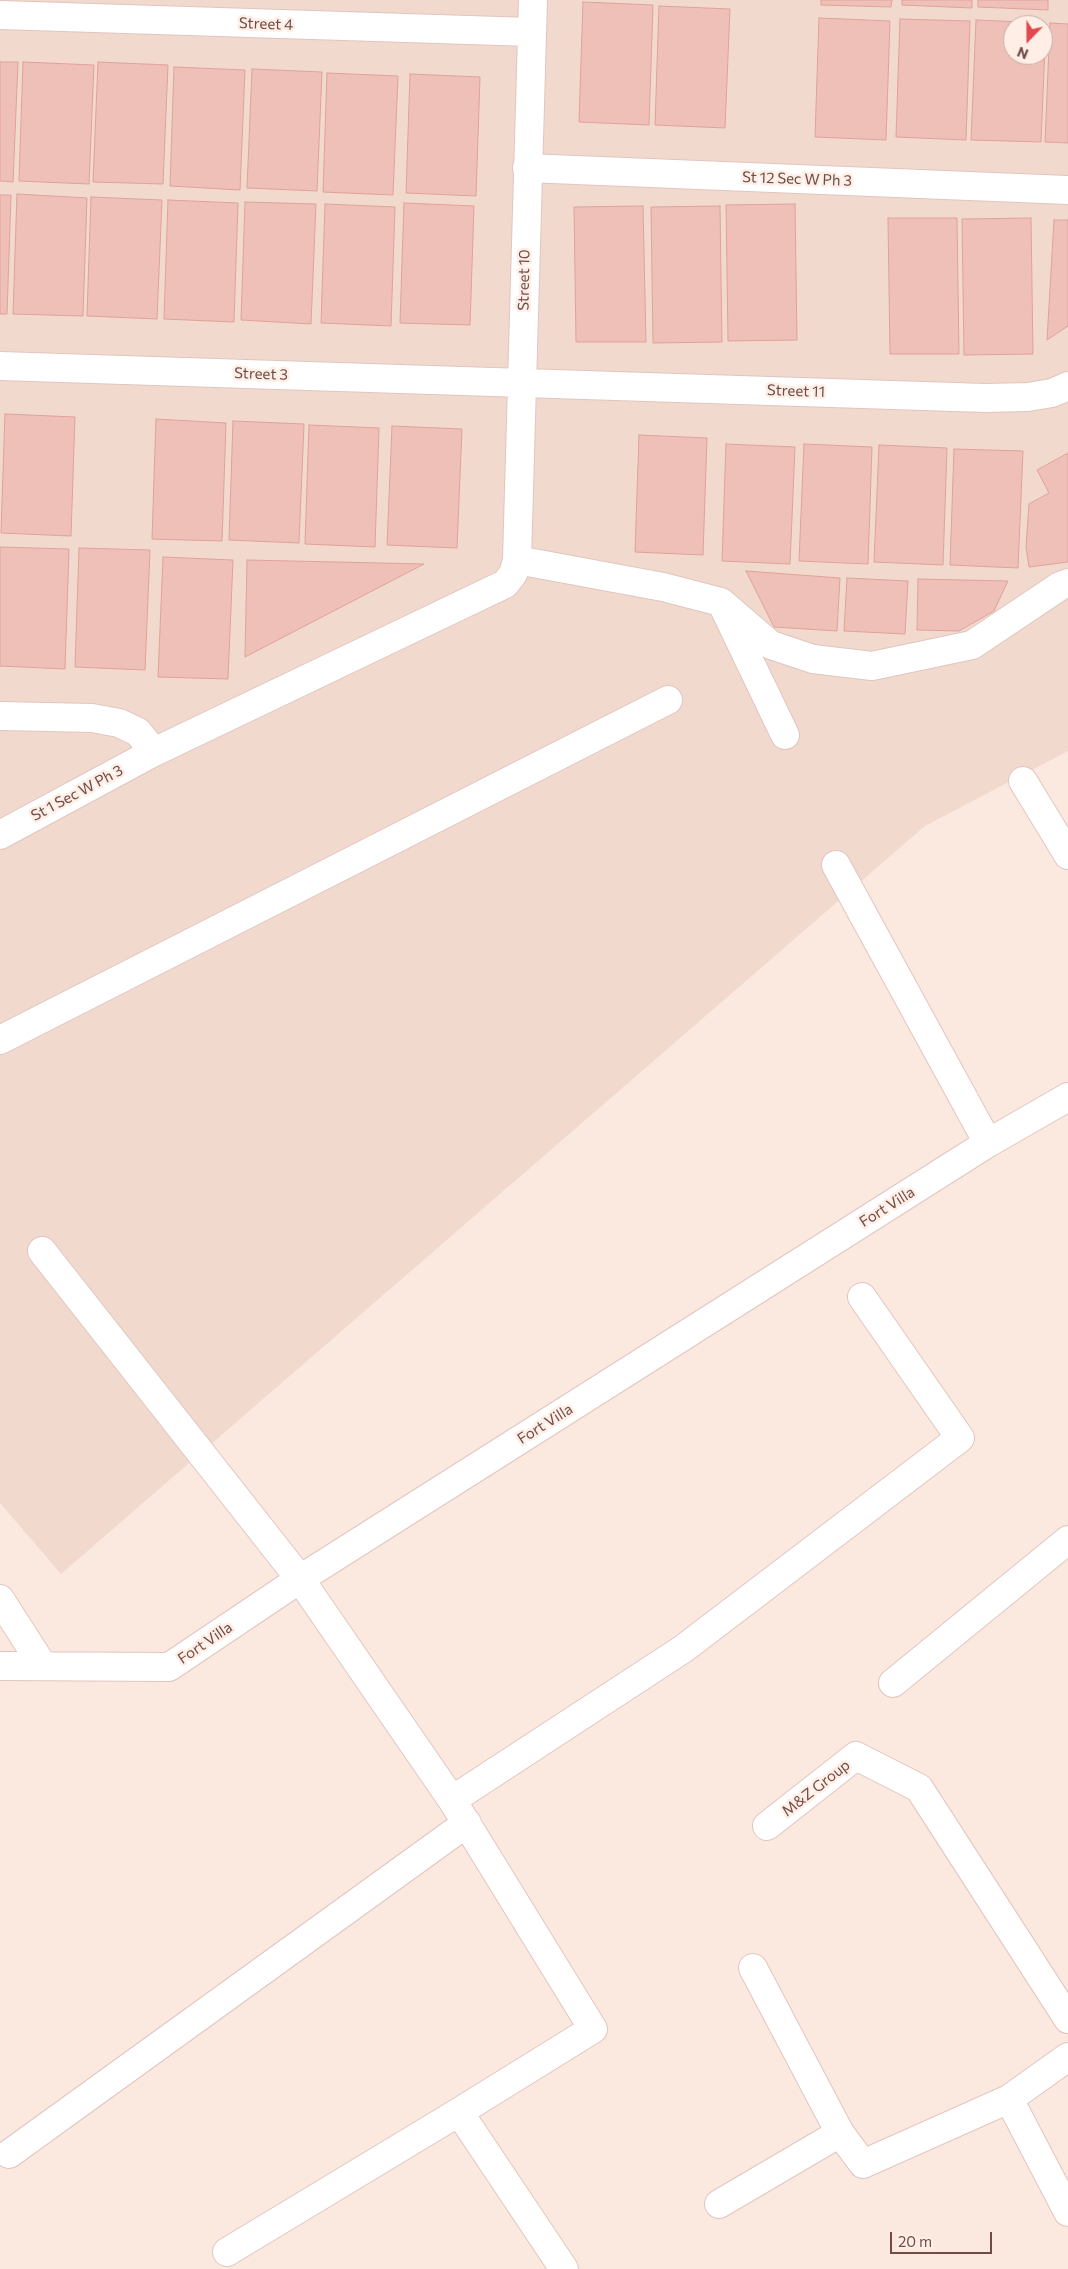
<!DOCTYPE html>
<html>
<head>
<meta charset="utf-8">
<style>
  body { margin:0 }
  #map { position:relative; width:1068px; height:2269px; overflow:hidden; background:#fbe9e0; font-family:Commissioner,sans-serif }
  canvas { display:block }
  .north { position:absolute; left:1003px; top:15px; width:50px; height:50px; box-sizing:border-box; background:#feeee5; border:1px solid #c5ada6; border-radius:50%; rotate:202deg; font-size:14px; font-weight:700; line-height:20px; text-align:center; color:#704c48 }
  .north::after { content:''; display:block; margin:auto; width:18px; height:22px; background:#e1484f; clip-path:polygon(50% 0,100% 100%,50% 72%,0 100%) }
  .scale { position:absolute; left:890px; top:2232px; width:102px; height:22px; box-sizing:border-box; border:2px solid #704c48; border-top:0; padding-left:6px; font-size:15px; line-height:18px; white-space:nowrap; color:#704c48; -webkit-text-stroke:4px #feeee5; paint-order:stroke }
</style>
</head>
<body>
<div id="map">
<canvas width="1068" height="2269"></canvas>
<div class="north">N</div>
<div class="scale">20 m</div>
</div>
<script>
const g = document.querySelector('canvas').getContext('2d');
g.lineJoin = 'round';
function paint(path, color) {
  g.fillStyle = color;
  g.fill(path, 'evenodd');
}
function poly(rows) {
  const path = new Path2D();
  for (const r of rows) {
    path.moveTo(r[0], r[1]);
    for (let i = 2; i < r.length; i += 2) path.lineTo(r[i], r[i + 1]);
  }
  return path;
}
function stroke(path, color, width, dash) {
  g.strokeStyle = color;
  g.lineWidth = width;
  g.lineCap = dash ? 'butt' : 'round';
  g.setLineDash(dash || []);
  g.stroke(path);
}
function write(font, color, halo, rows, align = 'center') {
  g.font = font + ' Commissioner,sans-serif';
  g.lineWidth = 5;
  g.setLineDash([]);
  g.textBaseline = 'middle';
  g.strokeStyle = halo;
  g.fillStyle = color;
  for (const [text, x, y, turn = 0] of rows) {
    g.save();
    g.translate(x, y);
    g.rotate((+turn || 0) * Math.PI / 180);
    g.textAlign = isNaN(turn) ? turn : align;
    if (halo) g.strokeText(text, 0, 0);
    g.fillText(text, 0, 0);
    g.restore();
  }
}
paint(poly([
  [0,0,1068,0,1068,751,925,826,61,1574,0,1503],
  [1013,25,1043,25,1043,55,1013,55]
]), '#f2d9ce');
const building = poly([
  [821,0,892,0,891,7,821,5,821,0],
  [902,0,972,0,972,8,902,5,902,0],
  [978,0,1048,0,1048,10,978,7,978,0],
  [583,2,653,5,649,125,579,122,583,2],
  [659,6,730,9,725,128,655,125,659,6],
  [819,18,890,21,886,140,815,137,819,18],
  [900,19,970,21,966,140,896,137,900,19],
  [976,20,1046,23,1041,142,971,140,976,20],
  [1013,25,1043,25,1043,55,1013,55,1013,25],
  [1050,23,1068,24,1068,143,1045,142,1050,23],
  [0,62,18,62,13,182,0,181,0,62],
  [23,62,94,65,89,184,19,181,23,62],
  [98,62,168,65,163,184,93,182,98,62],
  [174,67,245,70,240,190,170,186,174,67],
  [252,69,322,72,317,191,247,188,252,69],
  [327,73,398,76,393,195,323,192,327,73],
  [410,74,480,77,476,196,406,193,410,74],
  [17,194,87,198,83,316,13,314,17,194],
  [0,195,11,195,7,314,0,314,0,195],
  [91,197,162,200,157,319,87,316,91,197],
  [168,200,238,203,234,322,164,319,168,200],
  [245,202,316,204,311,324,241,320,245,202],
  [404,203,474,206,470,325,400,323,404,203],
  [325,204,395,207,391,326,321,323,325,204],
  [795,204,797,340,728,341,726,205,795,204],
  [643,206,646,342,576,342,574,207,643,206],
  [720,206,722,342,653,343,651,207,720,206],
  [888,218,957,218,959,354,890,354,888,218],
  [1031,218,1033,354,964,355,962,219,1031,218],
  [1054,220,1068,220,1068,326,1047,340,1054,220],
  [5,414,75,417,71,536,1,533,5,414],
  [156,419,226,423,222,541,152,539,156,419],
  [233,421,304,424,299,543,229,540,233,421],
  [309,425,379,428,375,547,305,544,309,425],
  [392,426,462,429,457,548,387,545,392,426],
  [639,435,707,438,703,555,635,552,639,435],
  [726,444,795,447,790,564,722,561,726,444],
  [804,444,872,447,868,564,799,561,804,444],
  [879,445,947,448,943,565,874,562,879,445],
  [954,449,1023,451,1018,568,950,565,954,449],
  [1068,453,1068,562,1029,567,1026,547,1029,504,1049,493,1037,470,1068,453],
  [0,547,69,549,65,669,0,666,0,547],
  [79,548,150,550,145,670,75,667,79,548],
  [163,557,233,560,228,679,158,677,163,557],
  [247,560,424,564,245,657,247,560],
  [746,571,840,578,837,631,774,627,746,571],
  [847,578,908,581,905,634,844,631,847,578],
  [918,579,1008,581,994,611,959,631,917,630,918,579]
]);
paint(building, '#efc0b8');
stroke(building, '#e1a299', 1);
const street = poly([
  [0,15,531,32],
  [527,168,1068,190],
  [0,366,985,398,1028,397,1052,393,1068,386],
  [517,560,663,587,721,602,771,645,813,659,872,666,972,645,1060,586,1068,583],
  [725,610,785,735],
  [0,716,92,718,119,723,138,732,154,752],
  [1023,781,1068,855],
  [0,835,154,752,505,584,513,574,517,560,533,0],
  [836,865,988,1143],
  [0,1040,668,700],
  [42,1251,300,1579,452,1800,593,2029,459,2112,564,2269],
  [0,1599,43,1666],
  [0,1666,169,1667,300,1579,988,1143,1068,1097],
  [893,1683,1068,1540],
  [452,1800,683,1649,960,1438,862,1297],
  [767,1826,856,1756,919,1788,1068,2019],
  [753,1968,840,2133,863,2164,1009,2099],
  [1068,2057,1009,2099,1068,2212],
  [9,2154,467,1823],
  [719,2204,840,2133],
  [227,2252,459,2112]
]);
stroke(street, '#e0c6bf', 30);
stroke(street, '#fff', 28);
write('15px', '#704c48', '#feeee5', [
  ["Street 4",266,24,2],
  ["St 12 Sec W Ph 3",797,179,2],
  ["Street 10",524,280,-89],
  ["Street 3",261,374,2],
  ["Street 11",796,391,2],
  ["St 1 Sec W Ph 3",77,793,-28],
  ["Fort Villa",887,1207,-32],
  ["Fort Villa",545,1424,-32],
  ["Fort Villa",205,1643,-34],
  ["M&Z Group",816,1788,-38]
]);
</script>
</body>
</html>
